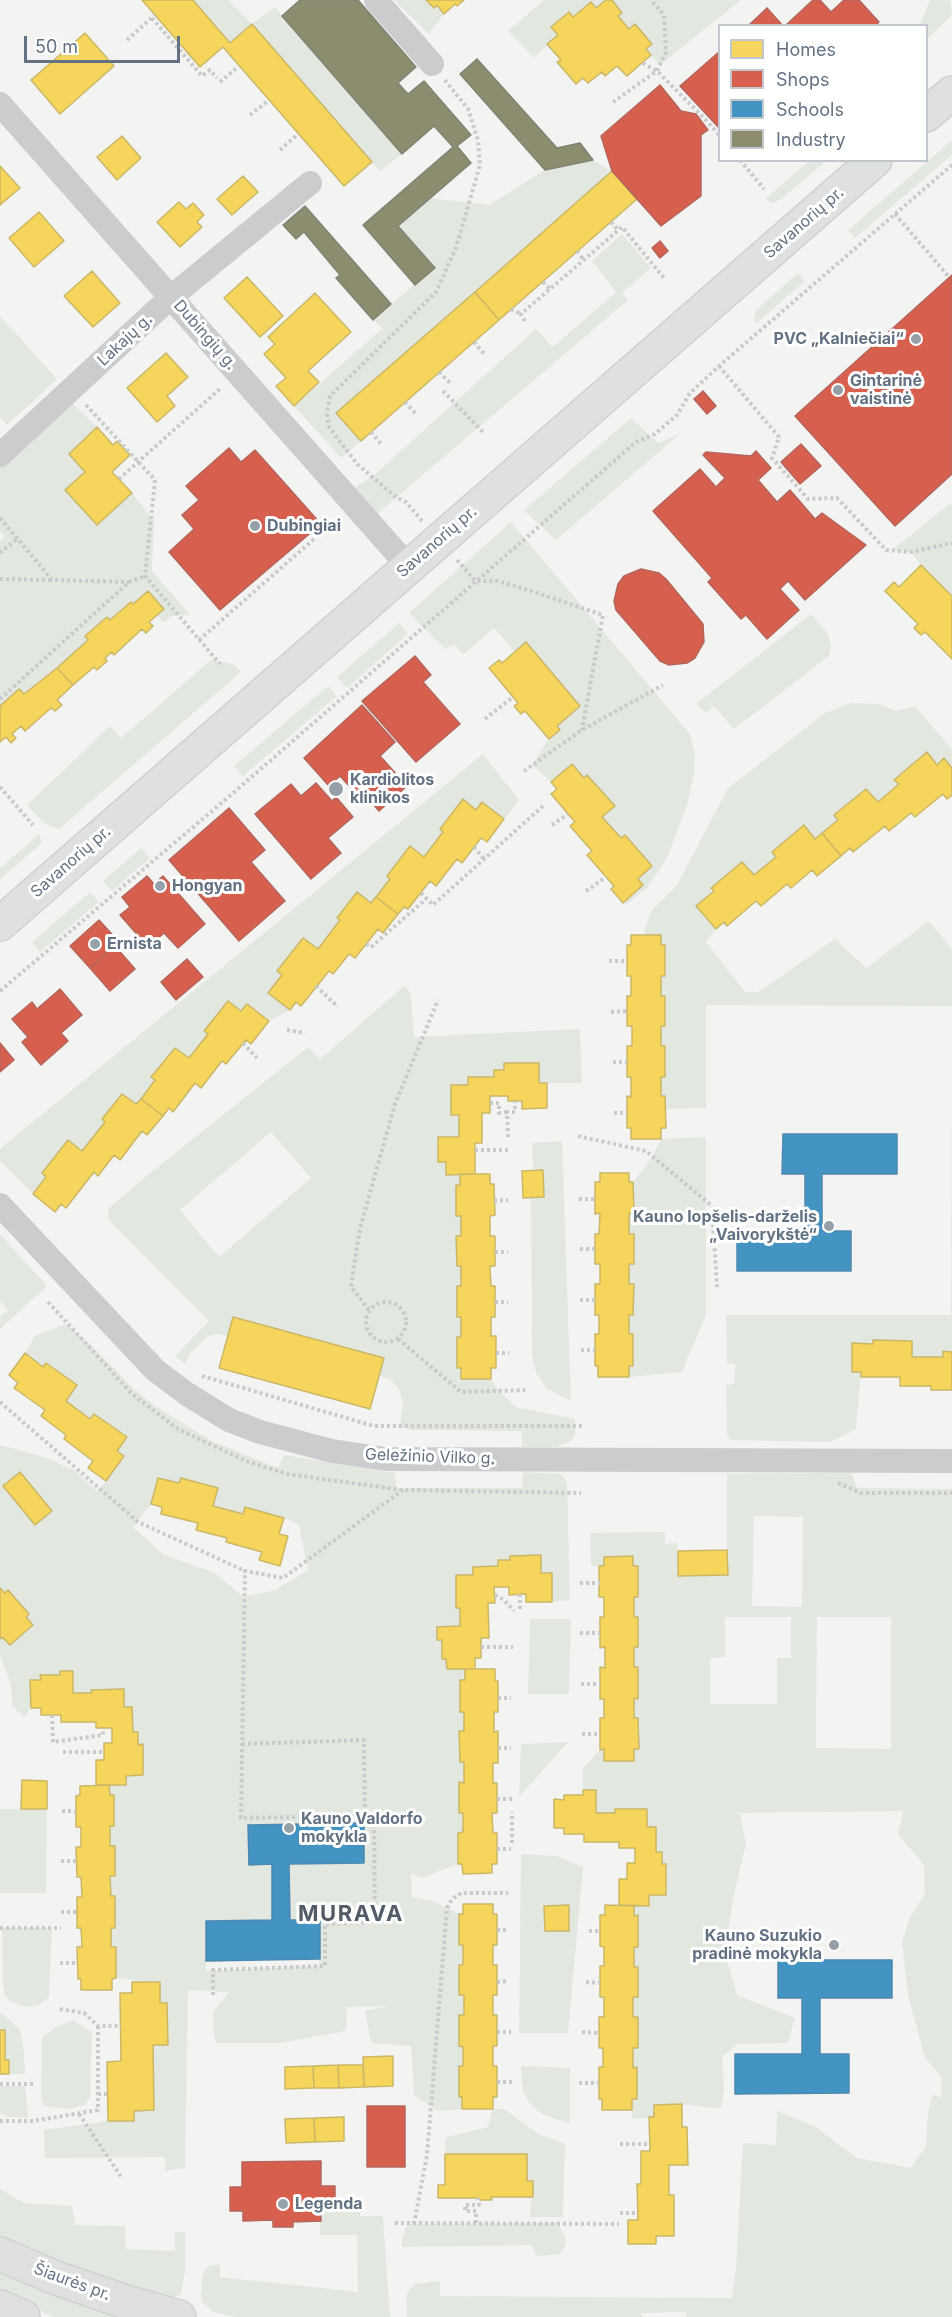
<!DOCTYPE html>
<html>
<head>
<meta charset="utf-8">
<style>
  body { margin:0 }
  #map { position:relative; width:952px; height:2317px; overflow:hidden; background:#f3f4f2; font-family:Inter,sans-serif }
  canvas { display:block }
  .legend { position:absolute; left:718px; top:24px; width:210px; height:138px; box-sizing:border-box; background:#fff; border:2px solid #c1c7cd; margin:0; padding:8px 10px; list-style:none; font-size:18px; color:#637282 }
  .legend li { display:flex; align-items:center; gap:12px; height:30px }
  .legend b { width:30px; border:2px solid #c1c7cd }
  .scale { position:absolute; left:24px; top:36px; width:156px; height:27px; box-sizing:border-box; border:3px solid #637282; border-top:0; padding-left:8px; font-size:18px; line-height:21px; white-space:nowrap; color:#637282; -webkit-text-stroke:4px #fff; paint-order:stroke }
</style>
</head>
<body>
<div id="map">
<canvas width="952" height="2317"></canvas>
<ul class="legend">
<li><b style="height:16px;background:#f6d55c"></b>Homes</li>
<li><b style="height:16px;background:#d6604d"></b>Shops</li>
<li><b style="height:16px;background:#4393c3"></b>Schools</li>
<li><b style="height:16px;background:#8c8c6e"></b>Industry</li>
</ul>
<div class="scale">50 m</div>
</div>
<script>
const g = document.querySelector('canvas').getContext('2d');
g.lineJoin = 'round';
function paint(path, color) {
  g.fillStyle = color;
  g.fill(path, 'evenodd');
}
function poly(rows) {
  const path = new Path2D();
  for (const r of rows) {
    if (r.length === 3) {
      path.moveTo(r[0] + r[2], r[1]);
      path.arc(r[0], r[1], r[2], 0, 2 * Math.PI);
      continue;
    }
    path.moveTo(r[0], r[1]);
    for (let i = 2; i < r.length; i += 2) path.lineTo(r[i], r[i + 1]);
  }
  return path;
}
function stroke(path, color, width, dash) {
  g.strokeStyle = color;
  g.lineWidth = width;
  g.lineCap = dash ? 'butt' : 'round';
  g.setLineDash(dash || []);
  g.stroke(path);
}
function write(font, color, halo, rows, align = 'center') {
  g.font = font + ' Inter,sans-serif';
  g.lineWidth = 6;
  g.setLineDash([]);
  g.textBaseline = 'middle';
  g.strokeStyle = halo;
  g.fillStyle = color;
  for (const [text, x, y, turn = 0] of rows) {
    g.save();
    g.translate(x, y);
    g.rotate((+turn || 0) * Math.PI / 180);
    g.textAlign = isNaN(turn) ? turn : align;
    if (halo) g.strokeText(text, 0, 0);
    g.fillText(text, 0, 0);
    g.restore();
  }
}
paint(poly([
  [193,0,228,0,252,24,275,7,402,154,380,171,252,24,230,43],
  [394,0,426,0,433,8,437,5,444,14,429,34],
  [544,0,606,0,596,8,591,2,573,17,568,12,551,27,558,35,534,58,508,31],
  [612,0,741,0,660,65,646,49,652,44,635,24,629,29,618,16,622,12],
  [930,0,950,0,952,15,927,39,926,26,920,25],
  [952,140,952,155,855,238,848,230],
  [593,160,612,171,337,413,361,441,341,458,294,406,383,328,373,320,434,268,398,226,431,198,489,205,545,170],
  [809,161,826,161,780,200,772,203,765,199],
  [622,234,651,268,622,293,628,300,377,514,353,488,372,477,536,329,553,347,616,292,592,261],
  [798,273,805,281,757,323,754,320,756,310],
  [0,316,57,379,7,425,0,417],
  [70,401,97,427,69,453,85,472,65,490,97,525,132,493,154,520,152,571,190,615,172,616,164,623,157,615,164,609,148,591,133,604,130,602,110,620,107,617,86,636,88,640,43,680,41,679,24,694,19,689,0,706,0,541,5,537,0,531,0,465],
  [631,418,658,443,680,434,556,540,524,510],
  [952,502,952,596,921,565,911,552,892,550],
  [511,522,690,734,695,755,694,774,687,805,667,858,647,888,624,906,623,903,643,885,638,879,625,835,621,838,602,817,614,806,588,775,584,778,572,764,551,782,532,765,549,739,560,730,557,726,580,706,526,643,515,652,494,628,463,655,454,644,445,649,409,613],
  [811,614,827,632,831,644,829,656,734,729,714,706,706,713,696,704],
  [399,623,408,634,347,688,337,677],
  [212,659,235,665,241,672,59,829,46,825,27,805,110,726,121,738],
  [328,686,337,696,243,776,234,766],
  [851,703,878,704,896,711,915,706,952,749,952,768,944,759,937,765,927,753,895,780,899,784,878,802,866,789,834,815,838,820,815,839,804,826,773,852,776,857,754,875,742,862,697,906,716,929,706,942,745,992,758,992,835,939,866,968,929,921,952,949,952,1352,943,1352,943,1357,912,1357,912,1341,874,1340,873,1344,852,1343,852,1372,861,1372,856,1429,831,1442,730,1440,727,1435,726,1385,734,1384,735,1364,727,1363,726,1315,951,1315,952,1006,706,1005,706,1108,666,1109,665,1097,661,1096,661,1077,665,1077,665,1046,661,1046,661,1026,665,1025,665,996,661,996,661,976,665,975,665,945,661,945,660,935,643,935,651,911,677,885,728,788,825,713],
  [483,754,519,800,504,819,482,802,476,810,463,800,440,829,443,832,424,857,410,846,387,875,390,879,371,903,357,892,337,917,340,920,318,949,303,938,277,971,282,975,268,993,290,1010,269,1021,247,1004,241,1011,228,1001,208,1034,189,1058,175,1048,152,1077,155,1080,136,1104,122,1094,102,1119,105,1122,82,1151,68,1140,42,1173,46,1177,33,1194,0,1161,0,1149],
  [39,834,42,843,0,879,0,868],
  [141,848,150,858,112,891,103,881],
  [90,892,99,902,40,952,32,942],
  [405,985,411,995,414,1037,580,1029,582,1083,539,1083,539,1063,504,1063,504,1070,494,1070,494,1077,468,1077,468,1085,451,1085,451,1115,459,1115,459,1137,438,1137,438,1162,446,1162,446,1174,460,1174,460,1185,456,1185,456,1215,461,1216,461,1236,456,1236,457,1266,461,1266,461,1286,457,1287,457,1317,461,1317,461,1337,457,1337,457,1367,461,1368,461,1379,491,1379,499,1391,516,1407,575,1419,575,1434,571,1441,556,1447,522,1447,522,1431,412,1430,400,1427,403,1403,399,1389,391,1380,233,1317,228,1336,217,1334,209,1336,192,1351,185,1364,175,1356,209,1321,108,1219,109,1208,144,1178,308,1047,320,1059],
  [271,1132,311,1178,219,1257,180,1210],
  [706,1137,706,1315,682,1372,629,1377,629,1366,633,1365,633,1335,629,1334,629,1315,633,1315,634,1284,629,1284,629,1264,634,1263,634,1234,629,1233,629,1214,634,1213,633,1182,653,1156,661,1139],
  [562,1141,571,1401,546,1388,536,1373,532,1356,531,1198,544,1197,543,1171,533,1170,532,1143],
  [0,1234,47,1286,0,1329,0,1316,8,1310,0,1301],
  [66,1324,91,1345,132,1387,155,1406,212,1441,278,1468,284,1455,395,1473,396,1488,522,1488,523,1472,561,1474,567,1482,570,1600,552,1602,552,1573,541,1573,541,1555,511,1556,510,1560,498,1566,473,1567,473,1575,456,1575,456,1607,460,1608,460,1626,437,1627,437,1639,442,1640,442,1658,446,1659,447,1669,465,1669,465,1680,460,1681,460,1711,464,1712,464,1731,459,1732,460,1762,464,1762,464,1783,459,1783,459,1812,463,1813,463,1832,458,1833,458,1864,422,1878,411,1874,412,1897,435,1902,459,1914,459,1945,463,1945,463,1965,459,1966,459,1995,464,1995,464,2015,459,2016,459,2046,463,2047,463,2066,459,2066,459,2097,462,2097,462,2109,438,2111,414,2095,411,2046,371,2043,365,2011,388,2006,347,2007,346,2031,280,2043,216,2043,213,2030,213,2012,229,1992,188,1990,185,2168,165,2171,165,2157,45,2158,44,2130,108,2121,134,2121,134,2111,153,2110,153,2045,168,2045,167,2003,160,2003,159,1982,116,1978,116,1947,111,1947,111,1928,115,1927,115,1897,111,1896,110,1876,115,1876,115,1847,110,1846,110,1826,114,1826,114,1795,110,1795,109,1785,125,1785,126,1776,143,1775,143,1745,138,1745,138,1733,133,1732,132,1707,124,1707,123,1689,92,1690,92,1693,73,1693,72,1671,60,1671,60,1675,40,1676,41,1680,30,1680,31,1708,24,1717,12,1706,11,1685,0,1655,0,1639,2,1637,10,1645,33,1625,26,1617,29,1614,9,1591,5,1593,0,1588,0,1445,44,1457,74,1470,97,1491,106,1481,117,1451,126,1437,95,1414,90,1419,66,1401,77,1385,46,1363,43,1367,25,1353,35,1336],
  [158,1478,179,1483,181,1479,218,1488,213,1506,243,1514,245,1508,284,1518,299,1525,308,1570,275,1590,244,1597,213,1572,164,1555,133,1527,151,1504],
  [364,1823,364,1863,289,1864,290,1920,320,1920,319,1966,206,1971,206,1961,272,1920,272,1864,249,1864,248,1825],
  [851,1473,857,1488,952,1489,952,2317,686,2317,686,2312,642,2313,642,2317,407,2317,406,2296,410,2289,415,2284,440,2281,440,2296,732,2298,736,2268,743,2143,776,2145,777,2111,814,2126,857,2158,911,2168,926,2146,928,2112,933,2094,941,2098,941,2077,925,2058,908,1995,902,1942,910,1917,925,1894,924,1865,898,1834,903,1811,735,1813,740,1814,746,1844,733,1899,725,1953,737,1995,795,2018,788,2043,738,2044,722,2057,724,2090,721,2109,682,2104,654,2105,654,2117,632,2119,632,2099,637,2099,637,2068,633,2068,633,2048,638,2048,638,2017,633,2017,633,1997,638,1997,638,1967,634,1967,634,1947,638,1946,638,1916,634,1916,634,1906,649,1905,649,1895,666,1895,666,1865,662,1864,661,1852,656,1852,656,1827,647,1827,647,1809,615,1809,615,1813,596,1813,596,1791,583,1790,583,1768,600,1750,604,1749,604,1761,634,1761,634,1749,639,1749,638,1718,634,1718,634,1698,638,1698,638,1668,634,1667,634,1647,638,1647,638,1617,634,1617,634,1597,638,1597,638,1566,633,1566,633,1556,604,1557,604,1566,591,1566,590,1533,665,1532,665,1544,677,1543,678,1576,727,1575,727,1474],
  [754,1516,803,1517,802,1607,752,1606],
  [725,1617,791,1617,791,1658,777,1658,777,1704,710,1704,710,1658,725,1657],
  [817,1617,891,1617,891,1749,816,1748],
  [530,1619,571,1619,569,1694,528,1694],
  [568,1742,519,1797,521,1744],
  [0,1809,47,1809,46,1893,0,1893],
  [521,1854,556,1856,583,1867,568,2033,519,2033],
  [2,1928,52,1928,49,1998,38,2005,25,2007,12,2002,5,1996,3,1982],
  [0,2012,20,2029,24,2053,25,2074,9,2074,9,2061,5,2060,0,2030],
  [73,2020,92,2032,90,2098,85,2105,66,2109,44,2106,41,2096,42,2038,56,2027],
  [521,2066,570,2068,570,2124,542,2114,529,2102,523,2092],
  [0,2086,25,2086,28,2118,8,2117,0,2113],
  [493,2109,504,2109,539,2134,565,2144,563,2217,530,2217,533,2182,527,2181,527,2154,445,2154,446,2137,488,2127],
  [0,2189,24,2203,72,2206,75,2225,125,2226,126,2249,175,2251,175,2232,185,2232,185,2271,181,2294,168,2302,53,2264,0,2238],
  [320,2201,360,2202,360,2216,383,2216,390,2317,235,2317,213,2312,203,2303,201,2296,203,2273,208,2266,220,2264,220,2277,358,2292,357,2235,320,2235],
  [558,2223,566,2239,564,2248,560,2254,537,2256,531,2245,402,2247,402,2240,407,2224],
  [0,2266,145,2317,54,2317,0,2294]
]), '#e2e7e0');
const homes = poly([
  [142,0,193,0,230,43,252,24,372,162,344,186,223,47,200,67,142,0],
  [426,0,464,0,457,6,455,4,444,14,437,5,434,8,426,0],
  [606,0,612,0,622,13,618,16,629,29,635,24,652,44,646,49,651,55,627,76,617,66,605,76,602,72,588,83,583,78,576,84,557,62,561,60,547,44,558,35,551,27,569,12,573,17,591,2,596,8,606,0],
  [85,33,114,66,60,114,31,80,85,33],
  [122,136,141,158,117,180,97,157,122,136],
  [0,166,20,188,0,205,0,166],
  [612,171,637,199,499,320,475,292,612,171],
  [243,176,258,192,232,215,217,199,243,176],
  [179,202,186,209,193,203,204,215,197,222,202,227,180,247,157,222,179,202],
  [39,212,64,241,34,267,9,238,39,212],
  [92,271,120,303,93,327,64,296,92,271],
  [247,277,283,316,260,337,224,298,247,277],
  [475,292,499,320,361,441,336,413,475,292],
  [315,293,351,332,308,371,319,382,294,406,276,386,286,378,264,354,275,344,268,337,315,293],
  [166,353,188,377,167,396,175,406,157,422,127,388,166,353],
  [97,427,113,445,117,441,130,455,112,472,132,493,97,525,65,490,85,472,69,454,97,427],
  [921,565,952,596,952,659,925,632,921,635,914,628,918,624,885,591,894,582,899,587,921,565],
  [148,591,164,609,149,622,153,626,146,633,142,629,114,655,112,652,105,658,107,661,97,670,94,667,73,685,57,668,88,640,85,636,107,617,110,620,131,602,133,604,148,591],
  [526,642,580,706,557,726,560,730,549,739,525,711,521,714,514,706,518,703,489,668,499,660,502,663,526,642],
  [57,668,73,685,57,700,62,705,55,711,51,708,25,731,21,726,12,734,16,738,11,743,6,737,0,742,0,706,19,689,24,694,57,668],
  [927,752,937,765,944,758,952,768,952,795,947,799,943,794,915,817,911,813,889,831,885,826,853,852,850,848,841,856,822,833,838,820,834,815,866,789,878,802,899,784,894,780,927,752],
  [572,764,584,778,587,775,615,806,602,817,621,838,625,835,652,866,638,879,643,885,623,903,611,889,614,886,587,855,592,851,570,826,575,822,551,794,557,789,551,782,572,764],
  [463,799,476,810,482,802,504,819,487,842,481,838,462,863,457,859,436,886,430,881,408,909,404,907,398,914,376,897,390,879,387,876,410,846,424,857,443,832,440,829,463,799],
  [804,825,815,839,822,833,841,856,817,876,812,870,791,888,787,884,761,906,756,901,727,926,724,922,716,929,696,906,714,891,711,888,742,862,754,875,776,857,772,852,804,825],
  [357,892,371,903,376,897,398,914,383,933,378,929,355,958,349,954,333,974,329,971,301,1006,296,1002,290,1010,268,993,282,975,277,971,303,938,318,949,340,920,337,918,357,892],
  [631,935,661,935,661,945,665,945,665,976,661,976,661,996,665,996,665,1026,661,1026,661,1046,665,1046,665,1077,661,1077,661,1096,665,1096,666,1128,661,1128,661,1139,631,1139,631,1128,627,1128,627,1096,631,1097,631,1077,627,1077,627,1046,632,1046,632,1026,627,1026,627,996,631,996,631,976,627,976,627,945,631,945,631,935],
  [228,1001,241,1011,247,1004,269,1021,251,1044,246,1040,226,1064,222,1061,201,1088,195,1083,173,1112,169,1108,163,1116,141,1099,155,1080,151,1077,175,1048,189,1058,208,1034,204,1031,228,1001],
  [504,1063,539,1063,539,1083,547,1083,547,1108,522,1109,522,1101,508,1101,508,1096,490,1096,490,1113,482,1113,482,1143,475,1143,475,1174,446,1175,446,1162,438,1162,438,1137,459,1137,459,1115,451,1115,451,1085,468,1085,468,1077,494,1077,494,1070,504,1070,504,1063],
  [122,1094,136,1104,141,1099,163,1116,147,1135,142,1131,120,1160,114,1155,98,1176,94,1172,66,1208,61,1204,55,1212,33,1194,46,1177,42,1173,68,1140,82,1151,105,1122,102,1119,122,1094],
  [543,1170,544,1197,523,1198,522,1171,543,1170],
  [600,1173,629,1173,629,1182,633,1182,634,1213,629,1214,629,1234,634,1234,634,1264,629,1264,629,1284,634,1284,633,1315,629,1315,629,1334,633,1334,633,1366,629,1366,629,1377,598,1377,598,1366,595,1366,595,1334,599,1334,599,1315,595,1315,595,1284,600,1284,600,1264,595,1264,595,1234,599,1234,600,1213,595,1214,595,1182,600,1182,600,1173],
  [460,1174,490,1174,490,1184,494,1184,495,1215,490,1216,490,1236,495,1236,495,1266,490,1266,491,1286,495,1286,495,1317,491,1317,491,1336,496,1336,496,1368,491,1368,491,1379,461,1379,461,1368,457,1368,457,1337,461,1337,461,1317,457,1317,457,1286,461,1286,461,1266,457,1266,456,1236,461,1236,461,1216,456,1216,456,1185,460,1185,460,1174],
  [233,1317,384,1358,370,1409,219,1368,233,1317],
  [873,1340,912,1341,912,1357,943,1357,943,1351,952,1352,952,1390,931,1390,931,1386,900,1386,900,1377,861,1377,861,1372,852,1372,852,1343,873,1344,873,1340],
  [25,1353,43,1367,46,1363,77,1385,66,1401,90,1419,94,1414,127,1437,117,1451,124,1456,106,1481,88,1468,93,1461,64,1439,66,1435,41,1416,45,1410,14,1388,18,1383,9,1375,25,1353],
  [20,1472,52,1511,35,1525,3,1486,20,1472],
  [158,1478,179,1483,181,1478,218,1488,213,1506,243,1514,245,1507,284,1518,279,1534,288,1536,280,1566,259,1560,262,1552,226,1542,227,1538,196,1530,198,1523,161,1514,162,1507,151,1504,158,1478],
  [727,1550,728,1575,678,1576,678,1551,727,1550],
  [541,1555,541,1573,552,1573,552,1602,526,1602,526,1594,509,1595,509,1587,494,1587,495,1603,488,1603,489,1638,481,1638,481,1658,475,1658,475,1669,447,1669,446,1659,442,1659,442,1640,437,1640,437,1627,460,1626,460,1608,456,1608,456,1575,473,1575,473,1567,498,1566,498,1560,510,1560,510,1556,541,1555],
  [633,1556,633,1566,638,1566,638,1597,634,1597,634,1617,638,1617,638,1647,634,1647,634,1667,638,1667,638,1699,634,1698,634,1718,638,1718,639,1749,634,1749,634,1761,604,1761,604,1749,600,1750,600,1718,604,1718,604,1699,600,1699,600,1667,605,1668,605,1647,600,1648,600,1617,604,1617,604,1597,599,1597,599,1566,604,1566,604,1557,633,1556],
  [0,1588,5,1593,8,1590,29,1614,26,1617,33,1625,10,1645,2,1637,0,1639,0,1588],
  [465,1669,495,1669,495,1681,498,1681,498,1712,494,1712,494,1732,498,1731,498,1763,493,1763,493,1783,497,1783,497,1813,492,1813,493,1833,497,1833,497,1864,492,1864,492,1873,463,1874,462,1864,458,1864,458,1833,463,1832,463,1813,459,1813,459,1782,464,1783,464,1762,460,1762,459,1731,464,1731,464,1712,460,1712,460,1680,465,1680,465,1669],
  [60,1671,73,1671,73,1693,92,1693,91,1690,124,1689,124,1707,132,1707,133,1732,138,1732,138,1745,143,1744,143,1775,126,1776,126,1785,96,1785,96,1760,104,1760,104,1743,112,1743,112,1728,96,1728,96,1722,61,1722,61,1715,41,1715,41,1708,31,1708,30,1680,41,1680,40,1675,60,1675,60,1671],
  [22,1780,47,1781,47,1809,21,1809,22,1780],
  [109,1785,110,1795,114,1795,114,1826,110,1826,110,1846,115,1846,115,1876,110,1876,111,1896,115,1896,115,1928,111,1928,111,1947,116,1947,116,1978,112,1979,112,1990,81,1990,81,1979,78,1979,77,1947,82,1947,81,1928,77,1928,77,1897,82,1897,81,1877,77,1877,76,1847,81,1847,81,1827,76,1827,76,1796,80,1795,80,1786,109,1785],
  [583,1790,596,1790,596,1813,615,1813,615,1809,647,1809,647,1827,656,1827,656,1852,662,1852,662,1864,666,1864,666,1895,649,1895,649,1906,619,1905,619,1879,627,1879,627,1863,635,1863,635,1848,619,1848,619,1842,584,1842,584,1834,564,1834,564,1828,554,1828,554,1799,564,1800,564,1795,583,1795,583,1790],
  [463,1904,493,1904,493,1914,497,1914,497,1945,493,1945,493,1965,497,1965,497,1995,493,1995,493,2015,497,2015,497,2046,493,2046,493,2066,497,2066,497,2097,493,2097,493,2109,462,2109,462,2097,459,2097,459,2066,463,2066,463,2047,459,2046,459,2015,464,2015,464,1995,459,1995,459,1965,463,1965,463,1945,459,1945,459,1914,463,1914,463,1904],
  [569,1905,569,1931,545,1931,544,1906,569,1905],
  [605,1905,634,1906,634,1916,638,1915,638,1947,634,1947,634,1967,638,1967,638,1997,633,1997,633,2017,638,2017,638,2048,633,2048,633,2068,637,2067,637,2099,632,2099,632,2110,602,2110,602,2099,599,2099,599,2067,603,2067,603,2048,599,2048,599,2017,604,2017,604,1997,600,1997,600,1966,604,1966,604,1947,600,1946,600,1915,605,1915,605,1905],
  [132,1982,160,1982,160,2003,167,2003,168,2045,153,2045,154,2110,134,2111,134,2121,108,2121,107,2062,121,2061,120,1993,132,1993,132,1982],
  [0,2030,5,2030,5,2060,9,2060,9,2074,0,2074,0,2030],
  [393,2056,393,2086,364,2087,363,2057,393,2056],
  [338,2065,339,2088,314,2088,313,2066,338,2065],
  [338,2065,363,2065,364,2087,339,2088,338,2065],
  [313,2066,314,2088,285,2089,285,2067,313,2066],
  [682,2104,682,2127,687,2127,688,2165,669,2165,669,2195,674,2195,674,2236,656,2236,656,2244,628,2244,628,2220,638,2220,637,2184,641,2184,641,2151,650,2151,649,2117,654,2117,654,2105,682,2104],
  [344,2117,344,2141,315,2142,314,2118,344,2117],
  [314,2118,315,2142,286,2143,285,2119,314,2118],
  [445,2154,527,2154,527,2181,533,2181,533,2197,491,2197,492,2200,480,2200,478,2198,438,2198,438,2185,445,2185,445,2154]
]);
paint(homes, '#f6d55c');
stroke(homes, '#cab767', 1.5);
const shops = poly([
  [813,0,820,0,831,12,844,0,859,0,879,22,875,26,785,26,813,0],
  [767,8,783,26,748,26,767,8],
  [720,51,720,129,680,86,720,51],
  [660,85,681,111,696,114,708,130,701,135,701,196,661,226,612,171,601,136,660,85],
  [660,241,668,251,660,258,652,248,660,241],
  [952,275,952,474,895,526,795,416,952,275],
  [703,391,716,406,707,414,694,399,703,391],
  [801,444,821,466,800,484,781,462,801,444],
  [229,448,241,462,255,450,321,524,220,610,169,552,194,529,182,515,199,500,186,486,229,448],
  [756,451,771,468,758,480,777,502,790,490,815,519,822,513,866,545,805,600,788,581,780,589,799,610,767,639,746,615,741,619,708,582,712,578,653,511,700,469,716,487,725,478,703,455,706,452,751,456,756,451],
  [641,569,659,573,666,579,703,624,704,642,695,658,687,663,669,665,660,661,616,610,614,601,618,584,624,576,641,569],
  [415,656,431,675,423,682,460,724,416,762,362,701,415,656],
  [362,705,395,742,380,756,407,786,379,811,364,794,360,798,340,776,329,786,304,758,362,705],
  [316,783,332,801,336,797,353,817,328,838,341,853,311,879,255,814,291,784,301,796,316,783],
  [229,808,265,850,251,862,285,901,239,941,169,860,229,808],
  [147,876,154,884,163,876,205,924,178,948,164,933,148,947,120,915,130,907,122,897,147,876],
  [99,920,119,942,90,968,70,946,99,920],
  [115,946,135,969,110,991,90,968,115,946],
  [187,959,203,977,176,1000,161,982,187,959],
  [60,989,82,1015,61,1033,68,1041,41,1065,22,1042,28,1037,12,1019,32,1002,37,1009,60,989],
  [0,1043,14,1060,0,1072,0,1043],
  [367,2106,405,2106,405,2167,367,2167,367,2106],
  [321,2161,321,2186,335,2186,335,2201,320,2201,321,2221,293,2222,293,2227,273,2227,273,2220,243,2221,243,2211,230,2211,230,2187,242,2187,242,2162,321,2161]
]);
paint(shops, '#d6604d');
stroke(shops, '#b4655d', 1.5);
const schools = poly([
  [783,1134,897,1134,897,1174,822,1174,822,1231,851,1231,851,1271,737,1271,737,1231,805,1231,805,1174,782,1174,783,1134],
  [364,1823,364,1863,289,1864,290,1920,320,1920,320,1959,206,1961,206,1921,272,1920,272,1864,249,1865,248,1825,364,1823],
  [778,1960,892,1960,892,1998,820,1998,820,2054,849,2054,849,2093,735,2094,735,2054,802,2054,802,1998,778,1998,778,1960]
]);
paint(schools, '#4393c3');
stroke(schools, '#4d89b0', 1.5);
const industry = poly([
  [300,0,358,0,416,67,398,83,408,94,424,81,471,135,457,146,471,163,398,226,435,268,415,285,363,225,453,147,434,126,402,154,282,16,300,0],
  [477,59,557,148,580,143,593,160,545,170,460,74,477,59],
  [305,206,391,304,373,320,336,278,340,275,304,232,296,239,283,225,305,206]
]);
paint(industry, '#8c8c6e');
stroke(industry, '#808474', 1.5);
const secondary = poly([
  [0,2254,56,2278,126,2302,179,2317],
  [0,2307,23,2317]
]);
const primary = poly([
  [926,115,952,93],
  [0,924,875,160]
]);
stroke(secondary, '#d0d2d2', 36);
stroke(primary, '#cfd0d0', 36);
stroke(poly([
  [152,18,202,76,210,70,217,78],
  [127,40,155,15],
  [643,63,657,71,705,119,720,136],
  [220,82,239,66],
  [613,102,657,71,666,52,664,15,651,0],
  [250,115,269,100],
  [280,150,298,134],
  [740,160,764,189],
  [895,214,949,277],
  [611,222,618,230],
  [577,251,584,260],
  [543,282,550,289],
  [511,309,521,314],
  [525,321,521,314,622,227,664,278],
  [474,342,485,355],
  [719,366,779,437,772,458,808,499,837,498,886,550,911,552,952,543],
  [439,372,451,384],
  [443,391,485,434],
  [405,402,416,414],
  [86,405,155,480,145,576,220,664],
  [371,432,381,444],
  [119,479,221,388],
  [0,518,52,580,129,582],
  [422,521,406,502,397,498,357,464,329,427,327,414,330,396,436,292,456,248,480,165,478,140,468,109,444,79],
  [0,553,17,539],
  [457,560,475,581,497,581,522,588,603,615,582,730],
  [0,579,52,580],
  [199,640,338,518],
  [0,699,129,582,145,576],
  [485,719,513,697],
  [524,771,582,730,663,685],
  [0,787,33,825],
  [552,825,568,814],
  [474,847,484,859],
  [586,891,606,877],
  [421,893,433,905,543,806],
  [366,944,371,947,426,899],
  [609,961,627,961],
  [316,986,338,1007],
  [0,991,232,794,636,442,655,434,677,415,690,393,719,366,952,165],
  [611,1012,627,1011],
  [287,1030,305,1033],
  [243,1043,257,1058],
  [613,1062,627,1062],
  [490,1103,499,1103,499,1113,507,1112],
  [614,1113,627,1113],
  [578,1136,646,1151,712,1206,717,1287],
  [508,1137,507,1112,515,1112,515,1101],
  [475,1150,508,1150],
  [579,1199,595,1199],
  [494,1201,508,1200],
  [580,1249,595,1249],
  [495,1252,508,1252],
  [580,1300,595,1300],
  [386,1322,20],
  [48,1302,132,1394,178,1429,246,1461,287,1474,403,1490,581,1493],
  [495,1302,508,1302],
  [369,1310,351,1287,360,1228,395,1104,438,1000],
  [398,1339,461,1392,528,1390],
  [581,1350,595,1350],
  [496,1353,509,1353],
  [202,1376,374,1426,582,1426],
  [0,1402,138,1522,245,1571],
  [838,1483,861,1493,952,1493],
  [580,1583,600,1583],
  [520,1594,520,1611],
  [495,1595,504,1600,514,1611],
  [580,1633,600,1633],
  [481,1647,513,1647],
  [581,1684,600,1684],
  [498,1698,511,1698],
  [52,1715,53,1742,103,1735,103,1728],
  [582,1734,600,1734],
  [242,1744,364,1740,365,1816],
  [498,1748,511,1748],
  [63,1752,104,1752],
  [497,1799,512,1799],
  [62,1811,76,1811],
  [512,1843,512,1812],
  [497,1849,511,1849],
  [61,1861,76,1861],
  [61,1912,77,1912],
  [0,1928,61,1928],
  [497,1930,508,1930],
  [589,1931,600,1931],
  [60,1963,78,1963],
  [497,1982,509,1981],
  [586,1982,600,1983],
  [213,1995,213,1970,325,1966,325,1924,375,1922,374,1816,241,1818,245,1571,283,1578,403,1490],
  [60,2009,84,2013,98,2026,121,2026],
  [497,2032,511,2032],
  [582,2032,599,2033],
  [497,2082,512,2082],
  [579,2083,599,2083],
  [0,2084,33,2084],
  [98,2094,107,2094],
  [79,2114,122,2178],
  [0,2121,33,2121,98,2110,98,2026],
  [620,2144,650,2144],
  [620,2213,638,2213],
  [395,2223,619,2224],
  [476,2223,476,2211,465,2211,465,2205,479,2205,478,2198],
  [414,2224,427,2155,447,1908,452,1899,461,1893,508,1893]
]), '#c9caca', 4, [3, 3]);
stroke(poly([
  [376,0,432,64],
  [0,104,409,567],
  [0,455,171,297,310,183],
  [0,1205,155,1370,187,1394,229,1420,260,1432,332,1451,386,1459,952,1461]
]), '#cbcccd', 24);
stroke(secondary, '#dfe0e0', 33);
stroke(primary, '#dfe0e0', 33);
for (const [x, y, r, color] of [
  [916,339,6,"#95a0a9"],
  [838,390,6,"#95a0a9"],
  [255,526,6,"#95a0a9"],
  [336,789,8,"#95a0a9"],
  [160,886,6,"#95a0a9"],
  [95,944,6,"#95a0a9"],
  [829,1226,6,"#95a0a9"],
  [289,1828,6,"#95a0a9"],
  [834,1945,6,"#95a0a9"],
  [283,2204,6,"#95a0a9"]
]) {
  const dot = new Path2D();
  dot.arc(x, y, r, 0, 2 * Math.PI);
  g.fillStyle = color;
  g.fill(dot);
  stroke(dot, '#fff', 2);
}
write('16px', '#637282', '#fff', [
  ["Savanorių pr.",804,223,-41],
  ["Dubingių g.",205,335,49],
  ["Lakajų g.",125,340,-43],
  ["Savanorių pr.",437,542,-41],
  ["Savanorių pr.",71,862,-41],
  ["Geležinio Vilko g.",430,1457,2],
  ["Šiaurės pr.",72,2282,20]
]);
write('bold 16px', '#637282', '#fff', [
  ["PVC „Kalniečiai“",904,339,"right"],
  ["Gintarinė",850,381],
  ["vaistinė",850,399],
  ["Dubingiai",267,526],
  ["Kardiolitos",350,780],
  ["klinikos",350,798],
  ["Hongyan",172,886],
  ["Ernista",107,944],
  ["Kauno lopšelis-darželis",817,1217,"right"],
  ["„Vaivorykštė“",817,1235,"right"],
  ["Kauno Valdorfo",301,1819],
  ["mokykla",301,1837],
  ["Kauno Suzukio",822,1936,"right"],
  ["pradinė mokykla",822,1954,"right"],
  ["Legenda",295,2204]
], 'left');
g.letterSpacing = '1.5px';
write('bold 22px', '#515c67', '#fff', [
  ["MURAVA",351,1914]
]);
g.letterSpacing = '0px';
</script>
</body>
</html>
